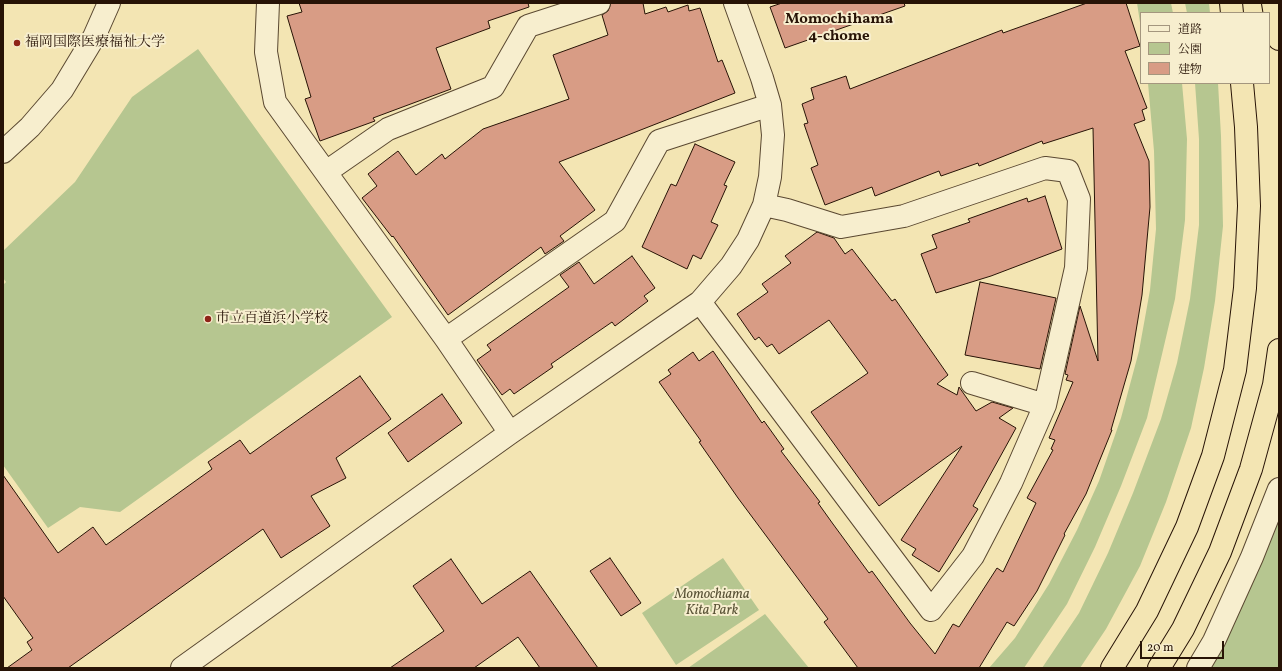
<!DOCTYPE html>
<html>
<head>
<meta charset="utf-8">
<style>
  body { margin:0 }
  #map { position:relative; width:1282px; height:671px; overflow:hidden; background:#f3e5b3; font-family:Vollkorn,"Noto Serif JP",serif }
  canvas { display:block }
  .frame { position:absolute; inset:0; border:4px solid #271306; pointer-events:none }
  .legend { position:absolute; left:1140px; top:12px; width:130px; height:72px; box-sizing:border-box; background:#f7eece; border:1px solid #a4967e; margin:0; padding:5px 7px; list-style:none; font-size:12px; color:#271306 }
  .legend li { display:flex; align-items:center; gap:8px; height:20px }
  .legend b { width:20px; border:1px solid #a4967e }
  .scale { position:absolute; left:1140px; top:641px; width:84px; height:18px; box-sizing:border-box; border:2px solid #271306; border-top:0; padding-left:5px; font-size:12px; line-height:14px; white-space:nowrap; color:#271306; -webkit-text-stroke:3px #f7eece; paint-order:stroke }
</style>
</head>
<body>
<div id="map">
<canvas width="1282" height="671"></canvas>
<div class="frame"></div>
<ul class="legend">
<li><b style="height:5px;background:#f7eece"></b>道路</li>
<li><b style="height:11px;background:#b6c690"></b>公園</li>
<li><b style="height:11px;background:#d89c85"></b>建物</li>
</ul>
<div class="scale">20 m</div>
</div>
<script>
const g = document.querySelector('canvas').getContext('2d');
g.lineJoin = 'round';
function paint(path, color) {
  g.fillStyle = color;
  g.fill(path, 'evenodd');
}
function poly(rows) {
  const path = new Path2D();
  for (const r of rows) {
    path.moveTo(r[0], r[1]);
    for (let i = 2; i < r.length; i += 2) path.lineTo(r[i], r[i + 1]);
  }
  return path;
}
function stroke(path, color, width, dash) {
  g.strokeStyle = color;
  g.lineWidth = width;
  g.lineCap = dash ? 'butt' : 'round';
  g.setLineDash(dash || []);
  g.stroke(path);
}
function write(font, color, halo, rows, align = 'center') {
  g.font = font + ' Vollkorn,"Noto Serif JP",serif';
  g.lineWidth = 4;
  g.setLineDash([]);
  g.textBaseline = 'middle';
  g.strokeStyle = halo;
  g.fillStyle = color;
  for (const [text, x, y, turn = 0] of rows) {
    g.save();
    g.translate(x, y);
    g.rotate((+turn || 0) * Math.PI / 180);
    g.textAlign = isNaN(turn) ? turn : align;
    if (halo) g.strokeText(text, 0, 0);
    g.fillText(text, 0, 0);
    g.restore();
  }
}
paint(poly([
  [1137,3,1171,3,1173,13,1141,13,1141,29],
  [1185,3,1209,3,1210,13,1187,13],
  [198,49,392,317,120,512,80,507,48,528,3,465,3,285,6,282,3,278,3,251,75,182,132,97],
  [1148,83,1182,83,1187,139,1185,220,1175,299,1147,418,1121,486,1095,547,1067,604,1024,668,989,668,1015,638,1049,584,1077,530,1099,481,1121,418,1139,351,1150,290,1156,229,1154,151],
  [1195,83,1218,83,1221,136,1223,226,1215,301,1204,368,1191,428,1166,502,1140,566,1106,629,1080,668,1042,668,1079,613,1108,553,1133,493,1161,419,1177,363,1190,299,1199,225,1199,139],
  [1279,517,1279,668,1209,668,1224,645,1261,564],
  [723,558,759,610,676,665,642,613],
  [765,614,809,668,688,668]
]), '#b6c690');
const building = poly([
  [299,3,528,3,529,7,488,21,490,28,436,48,451,89,373,118,375,121,320,141,305,99,311,97,287,16,302,12,299,3],
  [611,3,643,3,645,14,666,7,668,12,688,5,689,11,700,8,718,62,722,60,735,93,559,162,595,210,560,236,564,241,545,254,541,247,448,315,393,236,392,237,362,198,377,186,368,174,398,151,416,175,442,154,445,159,483,129,569,99,553,55,608,35,602,15,608,11,611,3],
  [782,3,904,3,905,6,785,48,770,7,782,3],
  [1087,3,1126,3,1140,46,1125,51,1147,108,1142,110,1145,120,1134,124,1149,161,1150,207,1142,295,1131,361,1111,430,1112,430,1086,494,1064,534,1065,535,1037,591,1014,626,1007,622,979,668,858,668,824,622,828,619,738,498,699,442,701,441,659,382,671,374,668,370,693,352,699,361,713,351,762,423,764,421,784,449,781,451,820,502,818,503,833,524,869,573,872,571,910,623,935,654,953,624,959,627,997,568,1003,572,1036,503,1027,498,1053,450,1051,449,1055,440,1049,438,1073,382,1066,380,1068,375,1065,374,1080,306,1098,361,1093,128,1043,144,1042,141,979,166,978,163,941,176,939,171,875,196,872,187,825,205,811,168,818,165,804,124,808,123,802,104,814,99,811,88,846,76,850,89,1002,30,1003,33,1087,3],
  [695,144,735,162,724,185,727,186,711,222,718,225,701,259,693,255,687,269,642,247,671,184,676,186,695,144],
  [1045,196,1062,249,991,276,936,293,921,254,937,248,932,235,970,222,968,219,1027,198,1028,202,1045,196],
  [817,232,834,238,845,254,852,249,892,301,895,299,948,375,937,384,957,395,959,387,976,411,992,402,1013,408,999,418,1016,428,973,506,978,509,939,572,912,555,916,549,901,540,962,446,879,506,811,412,868,373,829,320,779,354,772,344,767,347,759,337,755,340,737,314,768,292,762,284,791,263,785,256,817,232],
  [632,256,655,288,644,296,648,301,615,326,612,322,551,364,553,367,514,394,510,389,502,395,477,360,491,350,487,345,569,287,560,275,579,262,594,284,632,256],
  [980,282,1056,298,1040,369,965,355,980,282],
  [360,376,391,419,336,458,346,478,311,496,330,526,281,558,263,529,68,668,7,668,32,650,27,642,33,638,3,596,3,475,58,553,93,527,106,545,212,469,208,462,240,440,250,454,360,376],
  [442,394,462,423,408,462,388,433,442,394],
  [610,558,641,603,621,616,590,571,610,558],
  [451,559,482,604,530,571,598,668,540,668,518,637,474,668,390,668,444,631,413,586,451,559]
]);
paint(building, '#d89c85');
stroke(building, '#271306', 1);
const pedestrian = poly([
  [1198,668,1214,641,1252,557,1279,489]
]);
const minor = poly([
  [268,3,266,52,275,102,446,339,510,433],
  [326,172,388,129,493,87,528,26,599,3],
  [700,302,931,610,973,556,1011,483,1045,405,1076,268,1079,199,1068,171,1045,168,904,216,841,227,787,210,764,205],
  [446,339,615,221,659,141,770,105],
  [972,383,1045,405],
  [182,668,510,433,700,302,731,266,748,240,764,205,770,177,773,135,770,105,762,78,735,3]
]);
const tertiary = poly([
  [3,152,30,127,62,90,94,37,109,3]
]);
const motorway = poly([
  [1231,3,1232,13],
  [1273,3,1279,39],
  [1112,668,1147,611,1187,527,1213,456,1235,370,1245,288,1249,206,1246,127,1242,83],
  [1159,668,1183,629,1220,552,1251,469,1274,385,1279,350]
]);
stroke(pedestrian, '#5a4831', 24);
stroke(minor, '#5a4831', 24);
stroke(tertiary, '#5a4831', 24);
stroke(motorway, '#271306', 24);
stroke(pedestrian, '#f7eece', 22);
stroke(minor, '#f7eece', 22);
stroke(tertiary, '#f7eece', 22);
stroke(motorway, '#f3e5b3', 22);
for (const [x, y, r, color] of [
  [17,43,4,"#8f2418"],
  [208,319,4,"#8f2418"]
]) {
  const dot = new Path2D();
  dot.arc(x, y, r, 0, 2 * Math.PI);
  g.fillStyle = color;
  g.fill(dot);
  stroke(dot, '#f7eece', 1.5);
}
write('14px', '#271306', '#f7eece', [
  ["福岡国際医療福祉大学",25,43],
  ["市立百道浜小学校",216,319]
], 'left');
write('italic 14px', '#595236', '#f7eece', [
  ["Momochiama",712,595],
  ["Kita Park",712,611]
]);
write('bold 15px', '#271306', '#f7eece', [
  ["Momochihama",839,20],
  ["4-chome",839,37]
]);
</script>
</body>
</html>
